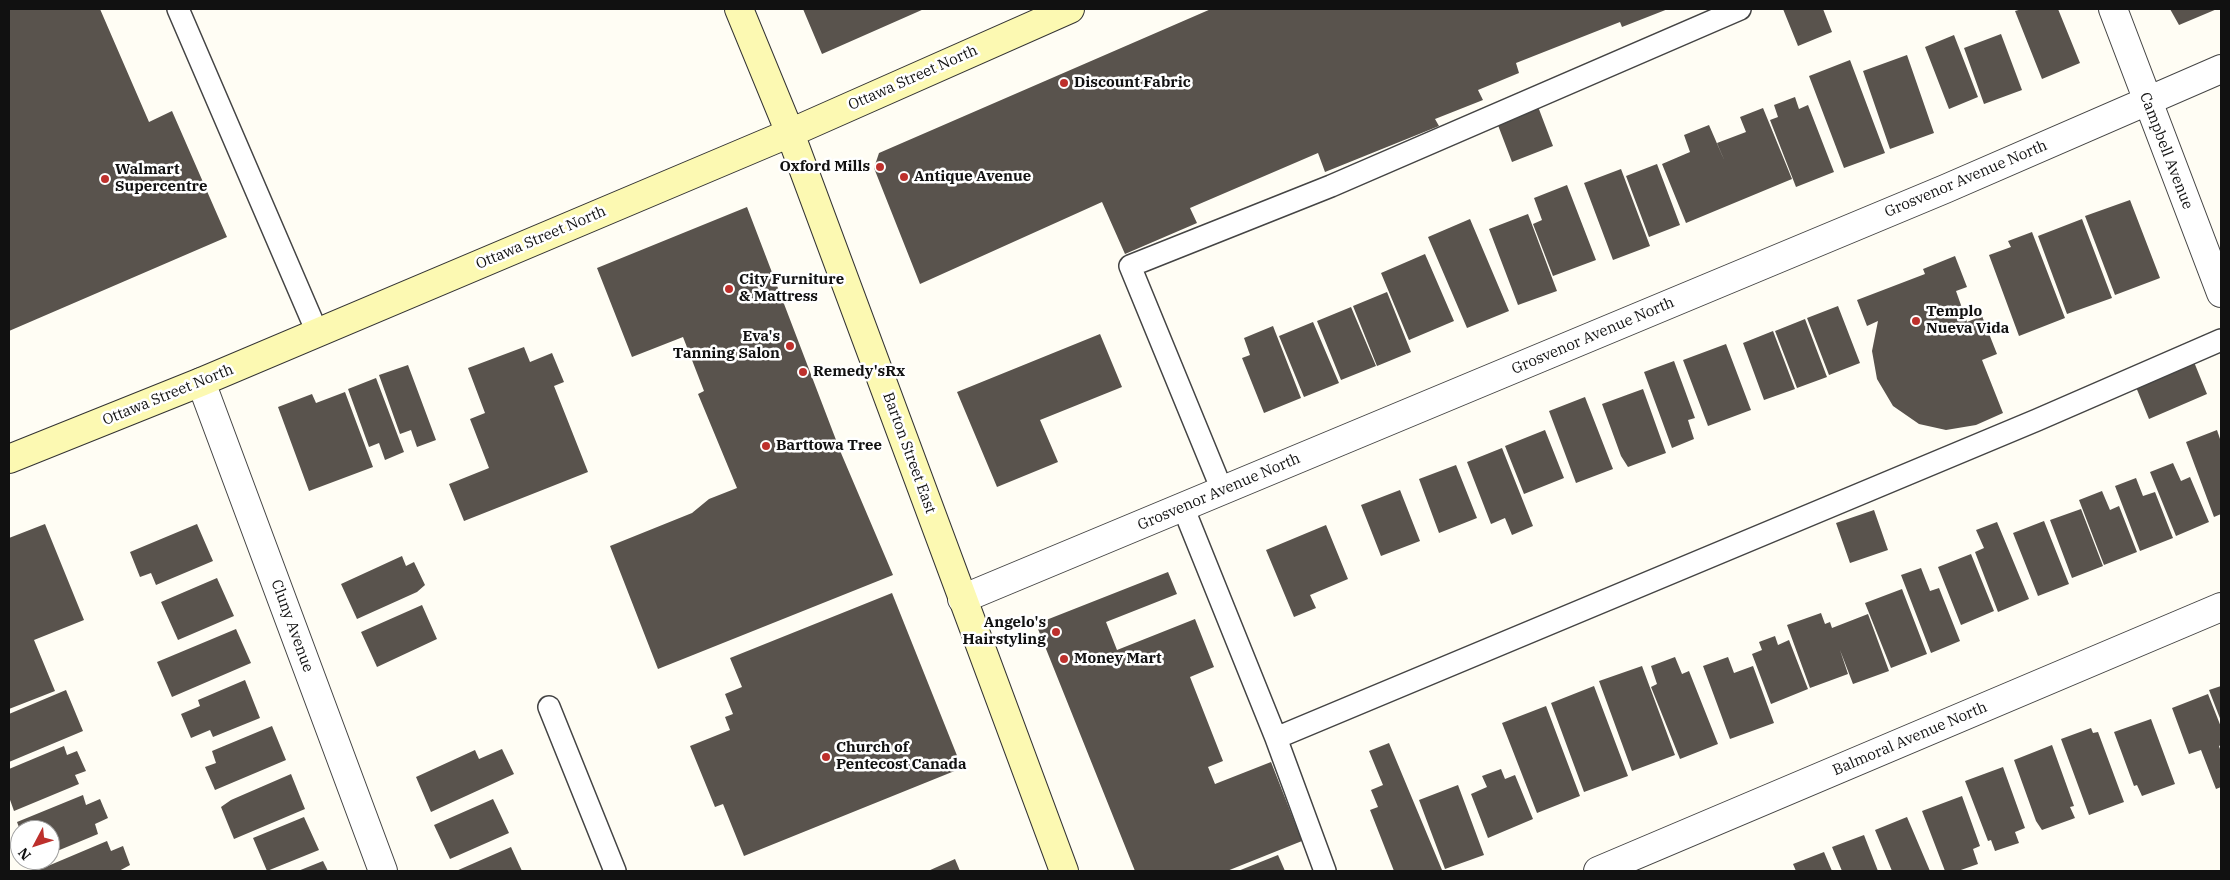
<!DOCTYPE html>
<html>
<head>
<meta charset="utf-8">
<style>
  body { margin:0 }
  #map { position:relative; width:2230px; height:880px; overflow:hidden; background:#fffdf4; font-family:"IBM Plex Serif",serif }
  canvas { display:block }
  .frame { position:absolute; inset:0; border:10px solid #111; pointer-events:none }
  .north { position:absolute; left:10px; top:820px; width:50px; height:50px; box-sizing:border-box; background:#fff; border:1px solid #a0a0a0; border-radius:50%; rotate:230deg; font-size:14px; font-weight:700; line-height:20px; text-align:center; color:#111 }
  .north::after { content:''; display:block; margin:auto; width:18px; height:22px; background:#bd302c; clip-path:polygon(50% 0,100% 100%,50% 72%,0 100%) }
</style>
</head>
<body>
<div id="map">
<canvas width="2230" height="880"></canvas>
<div class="frame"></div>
<div class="north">N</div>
</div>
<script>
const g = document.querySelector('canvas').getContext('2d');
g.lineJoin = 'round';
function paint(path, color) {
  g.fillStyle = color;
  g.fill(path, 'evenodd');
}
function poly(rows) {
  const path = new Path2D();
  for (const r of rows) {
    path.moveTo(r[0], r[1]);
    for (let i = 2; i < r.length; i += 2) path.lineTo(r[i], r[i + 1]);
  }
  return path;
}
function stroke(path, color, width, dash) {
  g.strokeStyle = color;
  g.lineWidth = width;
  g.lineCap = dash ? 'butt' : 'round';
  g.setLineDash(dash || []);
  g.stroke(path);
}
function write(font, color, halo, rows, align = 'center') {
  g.font = font + ' "IBM Plex Serif",serif';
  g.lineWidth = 5;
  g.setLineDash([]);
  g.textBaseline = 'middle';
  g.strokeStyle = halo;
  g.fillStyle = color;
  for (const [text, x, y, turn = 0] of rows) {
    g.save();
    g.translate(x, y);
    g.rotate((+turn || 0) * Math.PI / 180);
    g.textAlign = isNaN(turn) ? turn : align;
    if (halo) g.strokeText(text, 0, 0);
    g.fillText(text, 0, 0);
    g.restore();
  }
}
paint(poly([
  [9,9,100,9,149,122,172,111,227,237,9,331],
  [803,9,924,9,822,54],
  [1211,9,1668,9,1622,27,1620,22,1516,63,1519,73,1478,90,1483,100,1435,119,1439,126,1325,172,1318,153,1190,208,1197,223,1125,254,1102,202,920,284,874,168,879,153],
  [1783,9,1823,9,1832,32,1798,46],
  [2022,9,2058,9,2080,63,2042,79,2015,11],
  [2170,9,2217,9,2179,25],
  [2001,34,2022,90,1984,104,1964,48],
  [1954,35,1978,97,1949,109,1925,47],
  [1907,55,1934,133,1890,149,1863,71],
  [1850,60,1885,153,1844,168,1809,76],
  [1795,97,1799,109,1808,105,1834,172,1796,187,1770,120,1778,117,1774,105],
  [1537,104,1553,146,1512,162,1496,120],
  [1763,108,1792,179,1686,223,1662,164,1690,152,1684,135,1709,125,1725,162,1717,143,1746,132,1740,117],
  [1657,164,1680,225,1649,237,1626,176],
  [1621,169,1650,246,1613,260,1584,183],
  [1567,185,1596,260,1553,276,1533,224,1542,220,1534,198],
  [2130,200,2160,278,2115,295,2085,216],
  [747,207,841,453,893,575,658,669,610,546,692,513,709,499,737,488,698,394,704,391,683,337,632,357,597,268],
  [1528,214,1557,291,1518,305,1489,229],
  [1470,219,1509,311,1467,328,1428,237],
  [2082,219,2112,298,2067,314,2038,236],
  [2032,232,2065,318,2019,336,1989,255,2011,247,2008,241],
  [1425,254,1454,321,1409,340,1381,273],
  [1955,256,1967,287,1956,291,1967,322,1982,316,1997,354,1982,360,2003,413,1976,425,1946,430,1919,424,1893,406,1877,379,1872,351,1878,321,1867,326,1857,300,1925,274,1923,269],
  [1387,292,1411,352,1377,366,1353,306],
  [1838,306,1860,363,1829,375,1807,318],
  [1351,307,1376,366,1341,380,1317,321],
  [1805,319,1827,377,1797,388,1775,331],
  [1313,322,1339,383,1304,397,1279,336],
  [1273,326,1301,398,1264,413,1242,358,1250,355,1244,338],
  [1773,331,1795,389,1764,400,1743,343],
  [1100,334,1122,387,1040,420,1058,462,997,487,957,392],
  [1726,344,1751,410,1708,426,1683,360],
  [524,347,530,362,552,353,564,382,554,386,588,472,464,521,449,484,489,468,470,419,485,413,468,368],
  [1674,361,1695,418,1688,420,1694,439,1672,448,1644,372],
  [2194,362,2207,394,2149,419,2136,387],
  [408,365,436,440,417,447,411,430,400,434,379,375],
  [376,378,404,452,385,460,379,443,369,447,348,389],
  [1643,389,1666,453,1628,467,1621,456,1602,404],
  [345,392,373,467,309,491,278,407,312,394,316,403],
  [1585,397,1613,469,1576,483,1549,411],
  [1545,430,1564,478,1524,494,1505,446],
  [2217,430,2221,442,2221,514,2214,517,2186,442],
  [1502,448,1533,526,1512,535,1505,518,1491,524,1467,462],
  [2173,463,2181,481,2190,477,2209,522,2176,536,2150,472],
  [1456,465,1477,518,1439,533,1419,479],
  [2136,478,2143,496,2155,492,2173,538,2140,551,2115,486],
  [1400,490,1420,541,1381,556,1361,505],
  [2102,491,2110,510,2119,506,2137,552,2104,565,2079,500],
  [2081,509,2103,566,2072,578,2050,520],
  [1874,510,1888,550,1850,563,1836,523],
  [2044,521,2069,584,2038,596,2013,533],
  [1997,522,2029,599,1998,612,1975,552,1984,548,1976,530],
  [45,524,84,620,34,640,55,691,9,709,9,538],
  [197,524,213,561,156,585,151,573,140,577,130,552],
  [1326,525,1348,579,1310,595,1316,608,1294,617,1266,550],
  [1971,554,1994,611,1961,625,1938,567],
  [402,556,406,566,414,562,425,585,417,592,357,619,341,584],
  [1921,568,1930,591,1939,588,1960,641,1931,653,1901,575],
  [1168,572,1177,594,1106,622,1117,650,1195,619,1214,667,1190,677,1223,761,1208,767,1215,784,1271,762,1302,841,1227,871,1135,871,1036,624],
  [217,578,234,616,178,640,161,602],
  [1902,589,1927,654,1891,668,1865,603],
  [892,593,962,768,744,856,723,804,715,807,690,746,730,730,725,717,733,714,725,694,742,687,730,658],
  [422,605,437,639,377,667,361,632],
  [1821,613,1825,624,1830,622,1832,628,1868,614,1889,671,1853,684,1840,650,1848,674,1810,688,1787,625],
  [236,629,251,663,172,697,157,662],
  [1775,636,1778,645,1789,640,1808,689,1771,704,1752,654,1762,650,1759,642],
  [1675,657,1682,674,1689,671,1718,744,1680,759,1651,687,1657,684,1651,666],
  [1728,657,1734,673,1753,666,1774,723,1730,739,1703,666],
  [1642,666,1675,755,1632,771,1599,681],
  [245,680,260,718,213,737,210,730,191,738,181,714,200,706,198,700],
  [1594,686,1628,776,1584,792,1551,703],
  [2221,686,2221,721,2209,690],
  [66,690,83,731,9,762,9,714],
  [2208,694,2221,727,2221,745,2219,746,2221,752,2221,787,2216,789,2201,750,2189,754,2172,708],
  [1546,706,1580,796,1537,813,1502,723],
  [2151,719,2175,784,2142,796,2137,785,2134,786,2114,732],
  [272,726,286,760,215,790,205,767,216,763,212,751],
  [2091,728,2093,733,2098,732,2124,802,2089,815,2061,739],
  [1389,743,1442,870,1439,871,1394,871,1370,810,1378,807,1371,790,1383,785,1369,751],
  [2052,745,2074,806,2070,807,2075,818,2042,830,2036,821,2014,760],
  [64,746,67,755,77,751,86,771,75,775,79,784,14,811,9,797,9,769],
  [502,749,514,774,431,812,416,777,475,750,479,759],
  [2003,767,2025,828,2015,832,2019,843,1995,851,1991,840,1988,841,1965,781],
  [1501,769,1505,779,1515,775,1533,819,1488,838,1471,794,1487,787,1482,776],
  [291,774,305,809,234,839,221,807,231,800],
  [1458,785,1484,855,1445,869,1419,800],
  [83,795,86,805,100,799,108,818,95,824,98,834,50,854,50,830,20,830,17,822],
  [1962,796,1980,846,1973,849,1978,864,1958,871,1945,871,1922,811],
  [493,799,509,833,450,859,434,825],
  [304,817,319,850,267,871,253,838],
  [1907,817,1930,871,1892,871,1875,830],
  [1864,835,1878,871,1842,871,1832,847],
  [107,841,111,851,123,846,130,865,119,871,36,871],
  [511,847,522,871,456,871],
  [1824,852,1832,871,1796,871,1793,864],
  [1278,855,1285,871,1238,871],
  [955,859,960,871,928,871],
  [323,861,328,871,298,871]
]), '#59534d');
const service = poly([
  [178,9,317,332],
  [1222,490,1130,266,1331,186,1740,9],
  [1183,507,1276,738,1325,871],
  [549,707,615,871],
  [1276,738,2037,420,2221,340]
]);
const minor = poly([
  [2113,9,2221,293],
  [201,382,383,871],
  [962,599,1945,189,2221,69],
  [1598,871,2221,607]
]);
const secondary = poly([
  [739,9,790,133,1064,871],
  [9,459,201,382,790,133,1070,9]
]);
stroke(service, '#444', 24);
stroke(minor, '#444', 30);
stroke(secondary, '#333', 30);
stroke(service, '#fff', 21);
stroke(minor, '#fff', 28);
stroke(secondary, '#fcf9b2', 28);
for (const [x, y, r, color] of [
  [1064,83,5,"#bd302c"],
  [880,167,5,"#bd302c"],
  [904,177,5,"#bd302c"],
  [105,179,5,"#bd302c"],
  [729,289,5,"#bd302c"],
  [1916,321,5,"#bd302c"],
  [790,346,5,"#bd302c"],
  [803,372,5,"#bd302c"],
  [766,446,5,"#bd302c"],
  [1056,632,5,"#bd302c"],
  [1064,659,5,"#bd302c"],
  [826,757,5,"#bd302c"]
]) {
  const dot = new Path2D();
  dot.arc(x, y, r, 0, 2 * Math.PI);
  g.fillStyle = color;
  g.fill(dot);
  stroke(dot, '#fff', 2);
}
write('15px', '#111', '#fff', [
  ["Ottawa Street North",913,78,-24],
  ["Campbell Avenue",2166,151,69],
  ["Grosvenor Avenue North",1966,179,-23],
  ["Ottawa Street North",541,238,-23],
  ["Grosvenor Avenue North",1593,336,-23],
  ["Ottawa Street North",168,395,-22],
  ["Barton Street East",909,453,70],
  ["Grosvenor Avenue North",1219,492,-23],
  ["Cluny Avenue",292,626,70],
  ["Balmoral Avenue North",1910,739,-23]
]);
write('bold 15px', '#111', '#fff', [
  ["Discount Fabric",1074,83],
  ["Oxford Mills",870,167,"right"],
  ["Walmart",115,170],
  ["Supercentre",115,187],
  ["Antique Avenue",914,177],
  ["City Furniture",739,280],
  ["& Mattress",739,297],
  ["Templo",1926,312],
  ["Nueva Vida",1926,329],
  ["Eva's",780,337,"right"],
  ["Tanning Salon",780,354,"right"],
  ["Remedy'sRx",813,372],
  ["Barttowa Tree",776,446],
  ["Angelo's",1046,623,"right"],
  ["Hairstyling",1046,640,"right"],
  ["Money Mart",1074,659],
  ["Church of",836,748],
  ["Pentecost Canada",836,765]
], 'left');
</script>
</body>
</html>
